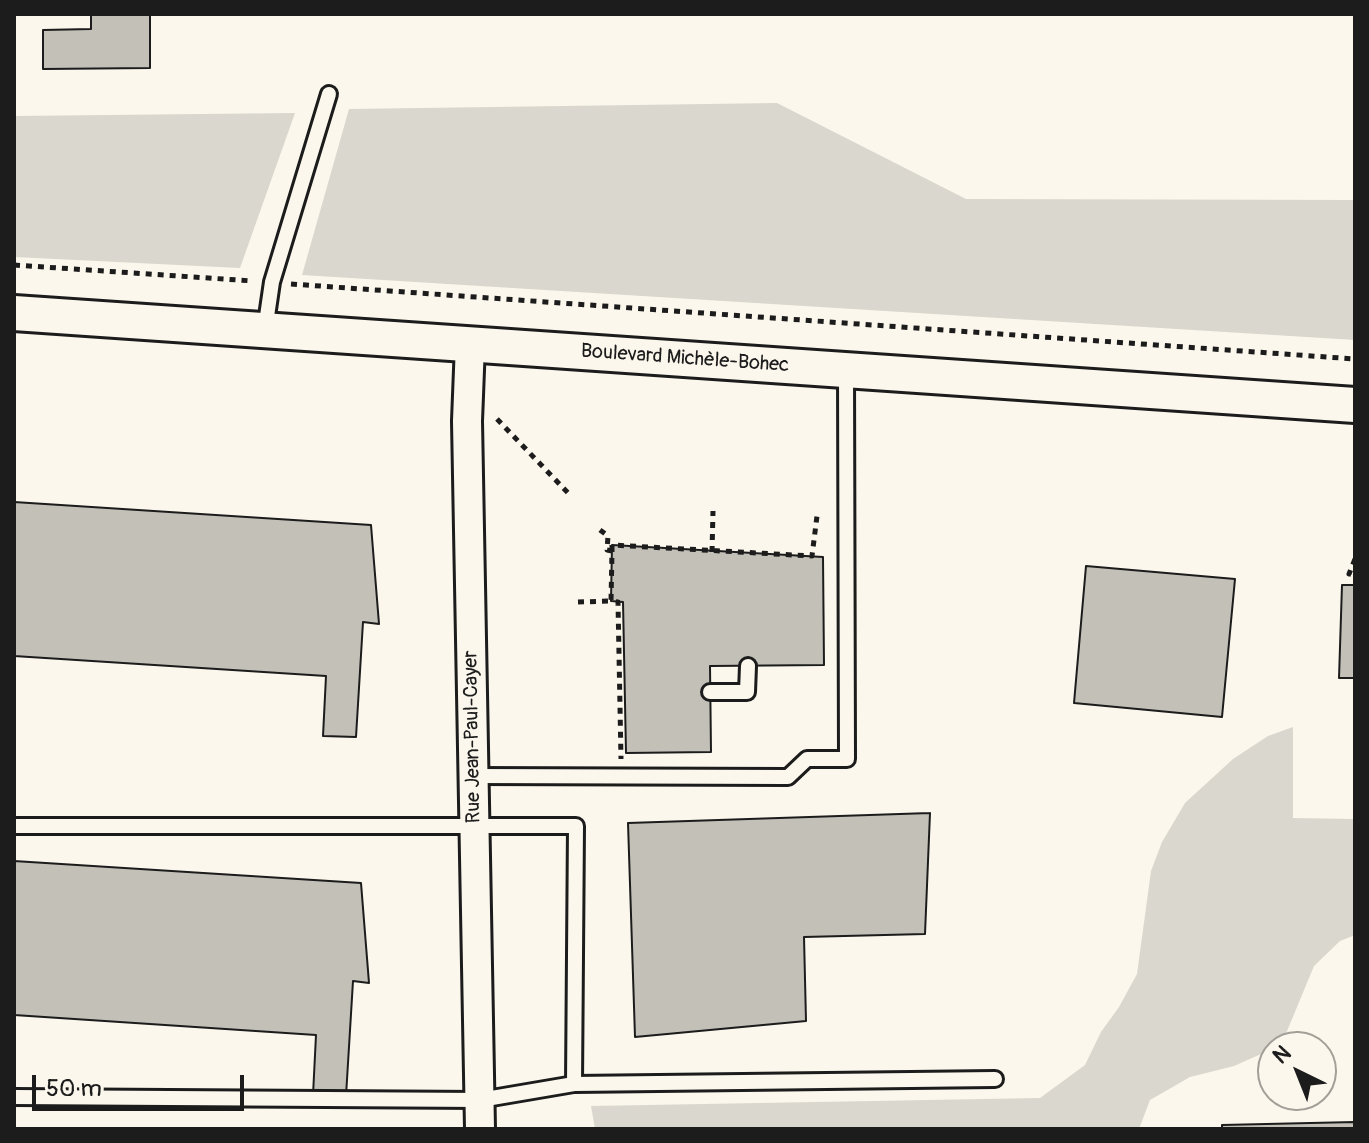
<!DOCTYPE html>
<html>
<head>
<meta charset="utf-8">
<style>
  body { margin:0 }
  #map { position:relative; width:1369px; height:1143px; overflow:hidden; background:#fbf7ec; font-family:Pangolin,sans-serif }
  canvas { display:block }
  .frame { position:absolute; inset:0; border:16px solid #1c1c1c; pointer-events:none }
  .north { position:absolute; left:1257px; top:1031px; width:80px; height:80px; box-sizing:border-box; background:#fbf7ec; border:2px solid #a29f99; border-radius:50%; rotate:317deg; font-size:22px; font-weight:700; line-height:32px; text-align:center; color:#1c1c1c }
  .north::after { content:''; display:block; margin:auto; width:28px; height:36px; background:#1c1c1c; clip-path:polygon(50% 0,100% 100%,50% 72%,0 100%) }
  .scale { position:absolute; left:32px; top:1075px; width:212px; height:36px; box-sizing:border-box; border:4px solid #1c1c1c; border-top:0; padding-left:10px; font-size:24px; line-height:28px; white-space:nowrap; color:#1c1c1c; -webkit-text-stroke:6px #fbf7ec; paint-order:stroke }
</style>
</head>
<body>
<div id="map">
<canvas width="1369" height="1143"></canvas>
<div class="frame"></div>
<div class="north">N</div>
<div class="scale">50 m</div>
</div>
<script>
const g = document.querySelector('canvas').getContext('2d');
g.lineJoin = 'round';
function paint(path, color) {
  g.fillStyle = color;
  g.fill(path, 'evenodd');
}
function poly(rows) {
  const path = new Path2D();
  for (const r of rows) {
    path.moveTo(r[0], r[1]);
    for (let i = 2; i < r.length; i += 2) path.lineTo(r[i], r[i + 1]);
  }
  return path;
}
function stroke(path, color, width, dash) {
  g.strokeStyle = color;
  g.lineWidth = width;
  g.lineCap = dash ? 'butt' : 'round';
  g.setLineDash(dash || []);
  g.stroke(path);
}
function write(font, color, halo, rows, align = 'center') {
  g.font = font + ' Pangolin,sans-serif';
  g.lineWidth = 7;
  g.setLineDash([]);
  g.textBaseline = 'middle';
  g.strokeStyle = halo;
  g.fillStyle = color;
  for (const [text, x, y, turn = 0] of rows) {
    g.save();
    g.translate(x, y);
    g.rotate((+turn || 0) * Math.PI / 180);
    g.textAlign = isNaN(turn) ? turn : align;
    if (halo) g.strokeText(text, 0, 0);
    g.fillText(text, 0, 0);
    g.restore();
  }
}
paint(poly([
  [777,103,966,199,1355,200,1355,340,302,275,349,109],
  [295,113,240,268,14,257,14,116],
  [1293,727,1293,818,1355,819,1355,935,1340,941,1314,966,1285,1036,1270,1050,1234,1066,1190,1077,1150,1100,1139,1129,595,1129,591,1106,1040,1098,1085,1065,1101,1032,1119,1007,1137,974,1151,871,1162,842,1185,803,1233,759,1268,736]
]), '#dad7ce');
const building = poly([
  [91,14,150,14,150,68,43,69,43,30,91,29,91,14],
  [14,502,371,525,379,624,363,622,356,737,323,736,326,676,14,656,14,502],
  [612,545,823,557,824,665,710,666,711,752,626,753,623,602,611,601,612,545],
  [1086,566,1235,579,1222,717,1074,703,1086,566],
  [1342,585,1355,585,1355,678,1339,678,1342,585],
  [930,813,925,934,804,937,806,1021,635,1037,628,823,930,813],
  [14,861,361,883,369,983,353,981,346,1096,313,1095,316,1035,14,1015,14,861],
  [1355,1122,1355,1129,1222,1129,1222,1125,1355,1122]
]);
paint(building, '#c3c0b8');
stroke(building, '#1c1c1c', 2);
const service = poly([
  [265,330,272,282,329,94],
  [710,692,747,692,748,666],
  [474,776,788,777,807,759,847,759,846,370],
  [14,826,576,826,574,1084],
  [14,1097,480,1100,574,1084,995,1079]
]);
const minor = poly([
  [470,344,467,421,480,1129]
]);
const tertiary = poly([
  [14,313,1355,405]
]);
stroke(service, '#1c1c1c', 20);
stroke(minor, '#1c1c1c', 34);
stroke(tertiary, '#1c1c1c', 40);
stroke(poly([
  [14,265,253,281],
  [291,284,1355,359],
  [497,419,570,495],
  [600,530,608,536,607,550,612,551,611,601,618,602,621,759],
  [612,551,612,545,812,556,817,516],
  [712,552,713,511],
  [1355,559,1349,574,1355,574],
  [578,602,611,601]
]), '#1c1c1c', 5, [6, 6]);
stroke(service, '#fbf7ec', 14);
stroke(minor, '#fbf7ec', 28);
stroke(tertiary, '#fbf7ec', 34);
write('20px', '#1c1c1c', '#fbf7ec', [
  ["Boulevard Michèle-Bohec",685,359,4],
  ["Rue Jean-Paul-Cayer",473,737,-91]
]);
</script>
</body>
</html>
